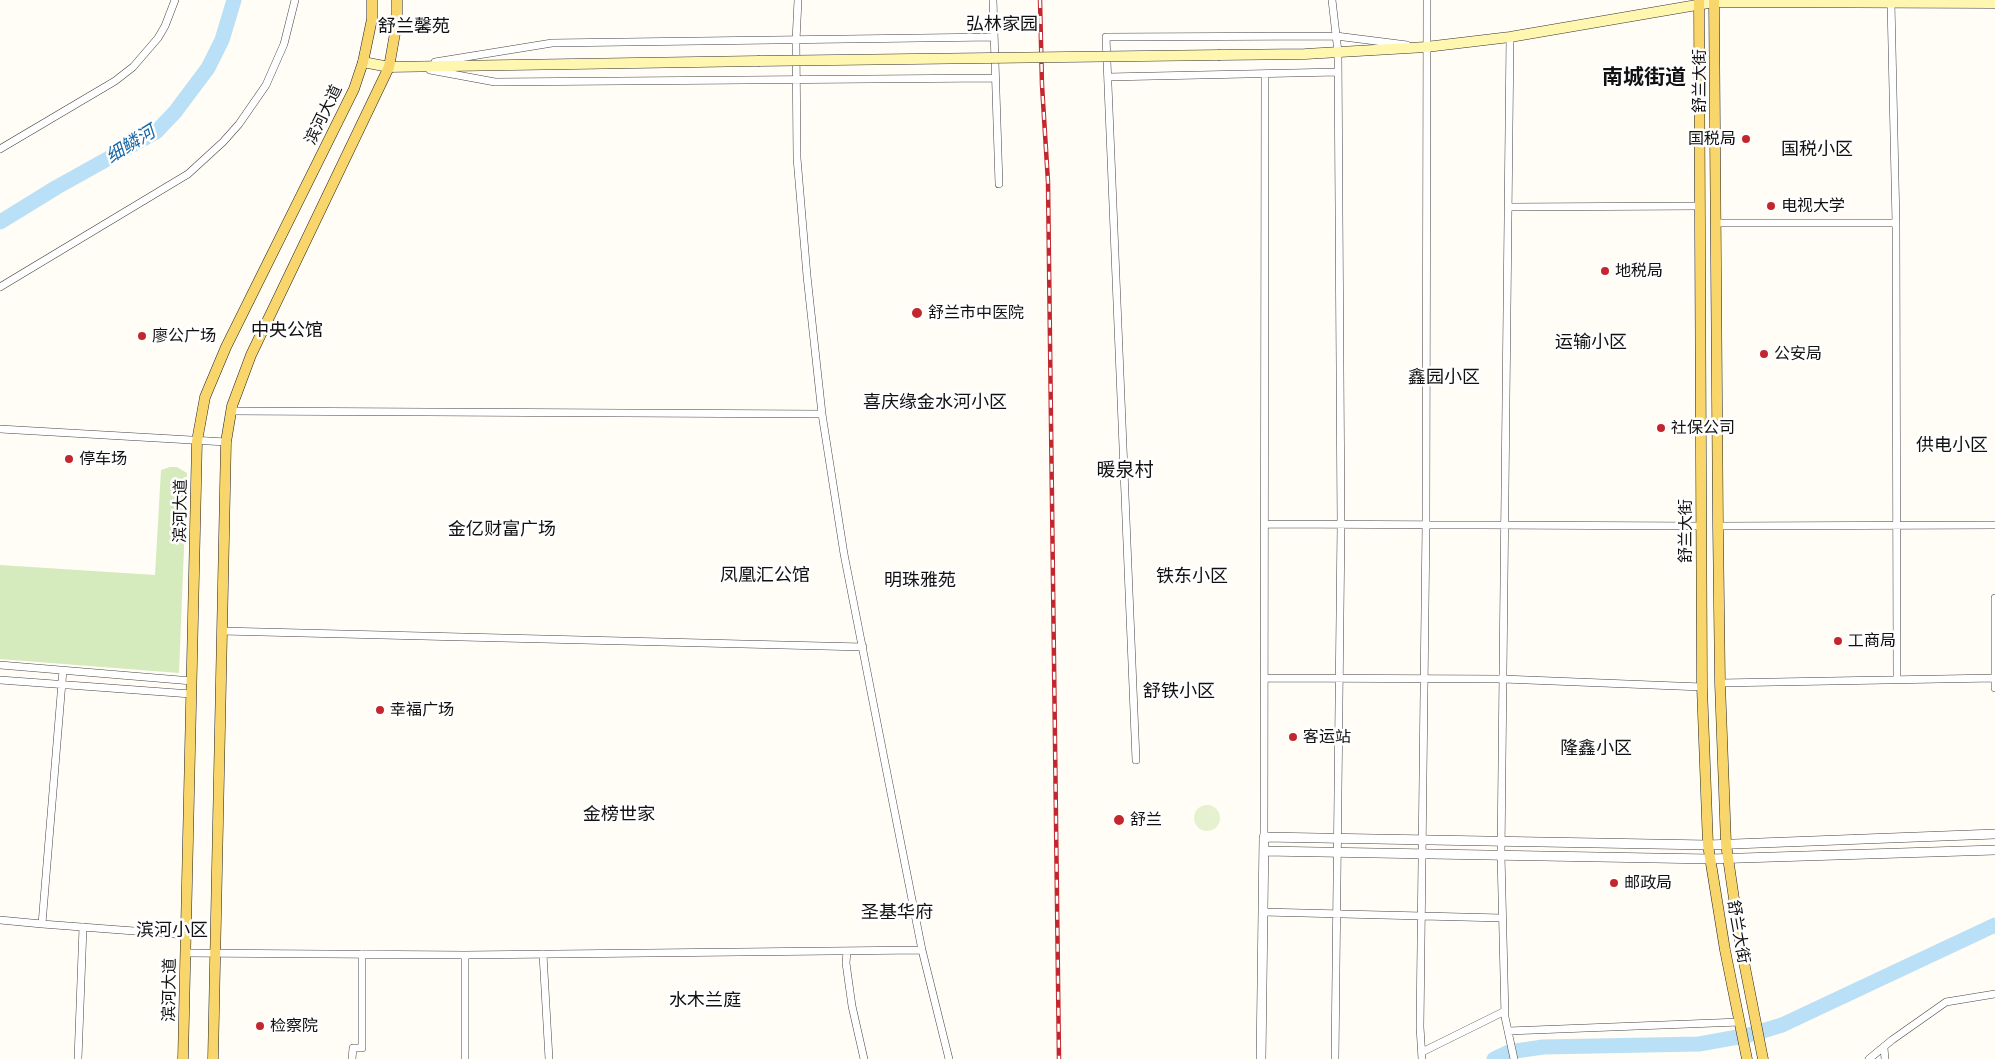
<!DOCTYPE html>
<html>
<head>
<meta charset="utf-8">
<style>
  body { margin:0 }
  canvas { display:block; background:#fffdf5 }
</style>
</head>
<body>
<canvas width="1995" height="1059"></canvas>
<script>
const g = document.querySelector('canvas').getContext('2d');
g.lineJoin = 'round';
function paint(path, color) {
  g.fillStyle = color;
  g.fill(path, 'evenodd');
}
function poly(rows) {
  const path = new Path2D();
  for (const r of rows) {
    if (r.length === 3) {
      path.moveTo(r[0] + r[2], r[1]);
      path.arc(r[0], r[1], r[2], 0, 2 * Math.PI);
      continue;
    }
    path.moveTo(r[0], r[1]);
    for (let i = 2; i < r.length; i += 2) path.lineTo(r[i], r[i + 1]);
  }
  return path;
}
function stroke(path, color, width, dash) {
  g.strokeStyle = color;
  g.lineWidth = width;
  g.lineCap = dash ? 'butt' : 'round';
  g.setLineDash(dash || []);
  g.stroke(path);
}
function write(font, color, halo, rows, align = 'center') {
  g.font = font + ' "Libre Baskerville","Noto Sans SC",serif';
  g.lineWidth = 5;
  g.setLineDash([]);
  g.textBaseline = 'middle';
  g.strokeStyle = halo;
  g.fillStyle = color;
  for (const [text, x, y, turn = 0] of rows) {
    g.save();
    g.translate(x, y);
    g.rotate((+turn || 0) * Math.PI / 180);
    g.textAlign = isNaN(turn) ? turn : align;
    if (halo) g.strokeText(text, 0, 0);
    g.fillText(text, 0, 0);
    g.restore();
  }
}
paint(poly([
  [170,467,177,467,187,473,179,673,0,659,0,565,155,575,161,470]
]), '#d5ebbd');
paint(poly([
  [1207,818,13]
]), '#e6f2cf');
stroke(poly([
  [0,222,57,187,156,132,175,112,208,68,222,40,234,0],
  [1494,1059,1509,1052,1543,1047,1699,1044,1749,1035,1782,1025,1995,925]
]), '#b9e0f7', 15);
const minor = poly([
  [798,0,796,41,797,158,807,276,822,414,844,554,884,758,922,950,949,1059],
  [993,0,999,184],
  [1332,0,1338,52,1341,525,1335,1059],
  [1891,3,1896,223,1897,679],
  [1510,37,1501,855,1505,1017,1514,1059],
  [435,62,552,43,994,37],
  [430,70,495,82,995,78],
  [1108,77,1338,72],
  [0,149,115,81,133,67,158,38,165,26,175,0],
  [1509,207,1699,206],
  [1716,223,1896,223],
  [0,287,188,174,223,142,239,124,266,85,284,44,295,0],
  [231,411,822,414],
  [0,429,226,442],
  [1264,524,1701,526],
  [1718,526,1995,525],
  [1995,598,1995,688],
  [222,631,863,647],
  [0,665,192,681],
  [63,670,42,924,187,935],
  [1264,678,1503,679,1702,687],
  [0,680,191,694],
  [1720,683,1995,678],
  [1136,760,1106,37,1336,36,1407,45],
  [1264,837,1265,74],
  [1263,912,1502,918],
  [0,920,42,924],
  [847,952,846,963,852,1006,864,1059],
  [186,953,465,955,922,950],
  [543,954,549,1059],
  [1508,1031,1740,1022],
  [1884,1048,1885,1059],
  [1422,1052,1505,1011],
  [78,1059,83,927],
  [352,1059,353,1048,362,1048,362,954],
  [465,1059,465,955],
  [1422,1059,1420,1027,1426,525,1427,0],
  [1869,1059,1892,1040,1946,1002,1995,994]
]);
const tertiary = poly([
  [1264,851,1710,859,1995,850],
  [1261,1059,1264,837,1708,845,1995,834]
]);
const secondary = poly([
  [1220,55,1305,54,1426,47,1510,37,1714,2,1995,3],
  [363,62,389,67,758,61]
]);
const primary = poly([
  [1699,0,1702,687,1708,845,1725,950,1747,1059],
  [1714,0,1718,526,1720,683,1726,844,1741,947,1763,1059],
  [183,1059,197,441,205,397,226,347,354,89,363,62,372,19,372,0],
  [213,1059,226,442,232,406,251,355,389,67,397,22,397,0]
]);
stroke(minor, '#444', 8);
stroke(tertiary, '#444', 10);
stroke(secondary, '#333', 11);
stroke(primary, '#222', 11);
stroke(minor, '#fff', 7);
stroke(tertiary, '#fff', 9);
stroke(secondary, '#fff6b0', 10);
stroke(primary, '#f9d66b', 10);
const rail = poly([
  [1040,0,1042,85,1048,182,1059,1059]
]);
stroke(rail, '#c4262e', 4.5);
stroke(rail, '#fff', 2.5, [8]);
const secondaryBridge = poly([
  [758,61,1220,55]
]);
stroke(secondaryBridge, '#333', 11, []);
stroke(secondaryBridge, '#fff6b0', 10);
for (const [x, y, r, color] of [
  [1746,139,5,"#c4262e"],
  [1771,206,5,"#c4262e"],
  [1605,271,5,"#c4262e"],
  [917,313,6,"#c4262e"],
  [142,336,5,"#c4262e"],
  [1764,354,5,"#c4262e"],
  [1661,428,5,"#c4262e"],
  [69,459,5,"#c4262e"],
  [1838,641,5,"#c4262e"],
  [380,710,5,"#c4262e"],
  [1293,737,5,"#c4262e"],
  [1119,820,6,"#c4262e"],
  [1614,883,5,"#c4262e"],
  [260,1026,5,"#c4262e"]
]) {
  const dot = new Path2D();
  dot.arc(x, y, r, 0, 2 * Math.PI);
  g.fillStyle = color;
  g.fill(dot);
  stroke(dot, '#fff', 2);
}
write('16px', '#111', '#fff', [
  ["舒兰大街",1700,81,-90],
  ["滨河大道",324,115,-64],
  ["滨河大道",181,511,-89],
  ["舒兰大街",1686,531,-90],
  ["舒兰大街",1738,932,80],
  ["滨河大道",170,990,-89]
]);
write('16px', '#111', '#fff', [
  ["国税局",1736,139,"right"],
  ["电视大学",1781,206],
  ["地税局",1615,271],
  ["舒兰市中医院",928,313],
  ["廖公广场",152,336],
  ["公安局",1774,354],
  ["社保公司",1671,428],
  ["停车场",79,459],
  ["工商局",1848,641],
  ["幸福广场",390,710],
  ["客运站",1303,737],
  ["舒兰",1130,820],
  ["邮政局",1624,883],
  ["检察院",270,1026]
], 'left');
write('18px', '#111', '#fff', [
  ["弘林家园",1002,25],
  ["舒兰馨苑",414,27],
  ["国税小区",1817,150],
  ["中央公馆",287,331],
  ["运输小区",1591,343],
  ["鑫园小区",1444,378],
  ["喜庆缘金水河小区",935,403],
  ["供电小区",1952,446],
  ["金亿财富广场",502,530],
  ["凤凰汇公馆",765,576],
  ["铁东小区",1192,577],
  ["明珠雅苑",920,581],
  ["舒铁小区",1179,692],
  ["隆鑫小区",1596,749],
  ["金榜世家",619,815],
  ["圣基华府",897,913],
  ["滨河小区",172,931],
  ["水木兰庭",705,1001]
]);
write('italic 18px', '#1768a6', '#fff', [
  ["细鳞河",131,145,-32]
]);
write('19px', '#111', '#fff', [
  ["暖泉村",1125,471]
]);
write('bold 21px', '#111', '#fff', [
  ["南城街道",1644,78]
]);
</script>
</body>
</html>
